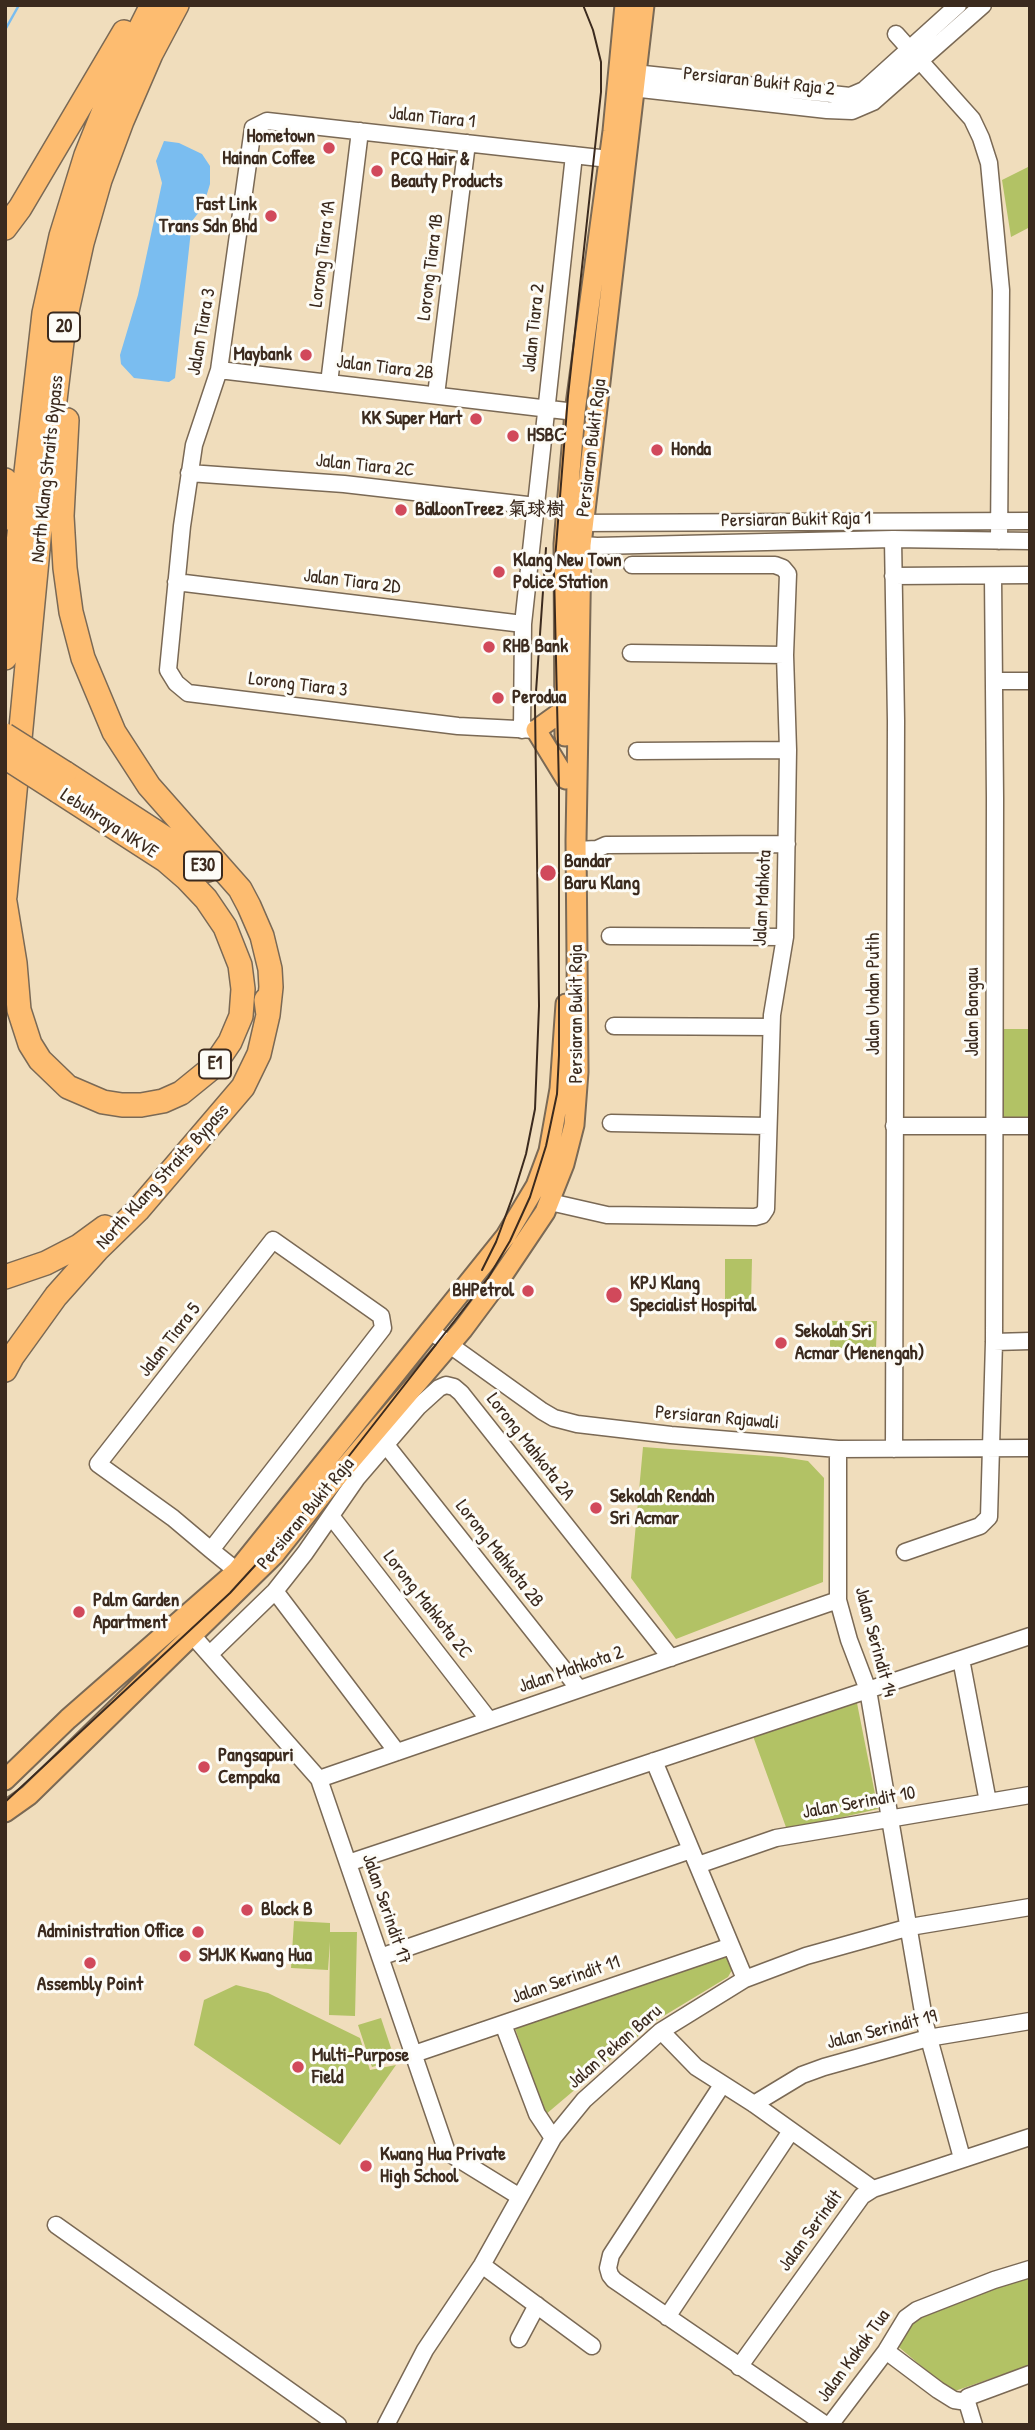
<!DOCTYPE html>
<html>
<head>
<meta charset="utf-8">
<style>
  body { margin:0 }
  #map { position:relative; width:1035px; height:2430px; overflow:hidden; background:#f0ddbc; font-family:"Patrick Hand",sans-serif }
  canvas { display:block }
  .frame { position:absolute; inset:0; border:7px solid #3b2a1e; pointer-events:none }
</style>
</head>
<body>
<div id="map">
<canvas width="1035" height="2430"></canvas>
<div class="frame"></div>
</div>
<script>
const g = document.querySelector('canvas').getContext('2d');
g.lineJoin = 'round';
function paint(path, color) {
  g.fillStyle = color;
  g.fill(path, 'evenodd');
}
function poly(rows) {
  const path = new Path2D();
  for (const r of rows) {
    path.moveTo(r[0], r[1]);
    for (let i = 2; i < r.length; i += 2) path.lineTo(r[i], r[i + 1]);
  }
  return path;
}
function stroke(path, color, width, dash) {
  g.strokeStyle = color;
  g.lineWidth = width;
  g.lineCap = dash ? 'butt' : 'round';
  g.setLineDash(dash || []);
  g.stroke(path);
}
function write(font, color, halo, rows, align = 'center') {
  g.font = font + ' "Patrick Hand","LXGW WenKai TC",sans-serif';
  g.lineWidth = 6;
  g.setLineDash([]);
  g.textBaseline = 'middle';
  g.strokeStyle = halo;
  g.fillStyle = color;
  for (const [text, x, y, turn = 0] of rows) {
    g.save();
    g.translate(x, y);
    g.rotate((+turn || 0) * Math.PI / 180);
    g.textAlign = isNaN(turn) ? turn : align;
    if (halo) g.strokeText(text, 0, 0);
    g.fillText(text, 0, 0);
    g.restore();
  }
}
paint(poly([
  [1030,166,1030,227,1011,237,1002,180],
  [1001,1029,1030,1029,1030,1117,1001,1117],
  [725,1259,752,1259,751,1304,725,1304],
  [830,1321,877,1321,876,1348,830,1348],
  [643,1447,782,1457,808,1461,824,1478,823,1582,676,1639,631,1578],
  [856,1698,878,1809,787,1830,753,1736],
  [294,1921,330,1923,330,1932,357,1932,355,2016,329,2015,330,1942,328,1970,291,1968],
  [717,1956,725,1957,731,1962,732,1970,728,1977,657,2020,545,2115,515,2028],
  [236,1985,268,1993,360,2038,370,2070,396,2065,340,2145,194,2045,204,2000],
  [381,2018,395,2060,372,2067,358,2025],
  [1030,2274,1030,2365,952,2392,894,2343,899,2324]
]), '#b2c265');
paint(poly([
  [164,141,179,143,202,154,210,166,210,184,203,207,192,221,175,378,169,382,134,378,121,364,120,355,138,295,162,183,156,161]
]), '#7abdf0');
stroke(poly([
  [5,30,19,5]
]), '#7abdf0', 2.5);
const minor = poly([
  [896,34,972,119,981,138,989,163,1001,290,999,541],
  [625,72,850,96,864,90,958,5],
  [623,87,827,110,852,111,873,102,983,5],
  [219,370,575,412],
  [329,383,360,131],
  [436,395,467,143],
  [189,473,344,484,536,506],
  [572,523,1030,521],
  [893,539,896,721,894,1449],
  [570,544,597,546,893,539,1030,541],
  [893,576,1030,575],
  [176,582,523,624],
  [631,653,785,655],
  [994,681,1030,681],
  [522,730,523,624,574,155],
  [536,730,458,726,188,693,176,683,168,670,182,526,194,445,219,370,253,128,267,121,609,159],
  [637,751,788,750],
  [576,850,597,849,606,845,787,844],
  [610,936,785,937],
  [614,1026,771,1027],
  [611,1123,767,1126],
  [894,1126,1030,1126],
  [550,1202,607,1215,755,1217,762,1215,766,1209,772,1015,785,937,788,750,785,655,788,574,783,568,775,565,632,565],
  [429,1330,542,1411,554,1418,577,1424,671,1435,838,1449,1030,1448],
  [994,1342,1030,1341],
  [386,1445,579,1689],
  [838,1449,838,1600,849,1640,868,1690,925,2024,962,2158],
  [331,1516,489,1720],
  [211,1550,383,1328,381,1316,273,1240,98,1464,173,1518,211,1550,237,1571],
  [905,1552,980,1526,989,1517,994,1342,995,798,993,576],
  [275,1591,397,1752],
  [193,1636,319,1779,447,2152,520,2197],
  [210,1654,275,1591,305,1553,357,1478,418,1407,439,1388,446,1385,454,1387,461,1393,671,1658],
  [961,1659,988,1802],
  [654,1761,745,1979],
  [319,1779,838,1600],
  [348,1863,1030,1636],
  [698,1865,776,1838,1030,1795],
  [380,1957,691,1850],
  [503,2024,537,2114,553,2138],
  [661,2031,696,2067,754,2104,873,2189],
  [414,2054,731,1946],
  [722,2085,611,2255,608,2268,610,2275,614,2280,826,2425],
  [754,2104,802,2075,824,2067,928,2038,1030,2021],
  [56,2225,338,2425],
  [482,2265,592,2346],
  [667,2317,791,2131],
  [519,2339,537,2305],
  [886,2351,938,2390,954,2400,967,2402],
  [739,2367,862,2196,873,2189,1030,2137],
  [386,2425,425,2350,482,2265,553,2138,584,2100,661,2031,745,1979,806,1956,910,1927,1030,1907],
  [830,2425,886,2351,906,2318,917,2310,994,2280,1030,2269],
  [974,2425,967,2402,968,2397,1030,2374]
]);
const major = poly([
  [564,710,536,730,566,779],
  [565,736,564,544,575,412,613,131,625,5],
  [5,1780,68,1719,237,1571,506,1236,536,1186,549,1151,560,1089,566,1004],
  [5,1812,29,1795,274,1555,329,1486,463,1329,498,1282,545,1212,564,1164,574,1125,578,1072,576,841,581,545,644,5]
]);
const highway = poly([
  [5,228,20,208,124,32],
  [67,420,62,516,65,568,71,612,83,658,114,732,149,786,240,889,249,906,262,936,270,969,271,987,268,1015],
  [5,480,8,497,17,523],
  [5,658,44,313,61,236,86,155,123,63,152,5],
  [65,773,191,855,208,870],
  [5,896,41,518,64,325,82,243,100,180,122,121,151,54,177,5],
  [5,902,15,963,19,1010,30,1044,40,1060,68,1087,103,1102,122,1105,141,1105,163,1101,181,1093,213,1067,230,1042,241,1016,243,989,240,965,225,927,206,899,187,879,165,860,58,791],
  [5,1277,46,1263,79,1246,105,1227],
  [5,1370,12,1357,56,1296,97,1250,138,1210,243,1087,259,1054,268,1015,266,1000]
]);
stroke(minor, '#7a6955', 19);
stroke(major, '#7a6955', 23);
stroke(highway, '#7a6955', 26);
stroke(minor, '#fff', 16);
stroke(major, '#fdbc70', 19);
stroke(highway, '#fdbc70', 23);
stroke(poly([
  [482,1270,496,1242,514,1193,526,1154,535,1109,539,1006,535,706,546,548],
  [5,1802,230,1593,313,1502,488,1278,510,1241,530,1197,546,1146,557,1094,559,1055,559,789,554,572,568,396,601,92,601,62,593,30,583,5]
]), '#3b2a1e', 2);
const highwayBridge = poly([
  [5,735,65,773],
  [5,757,58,791]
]);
stroke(highwayBridge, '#7a6955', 26, []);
stroke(highwayBridge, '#fdbc70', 23);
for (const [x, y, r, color] of [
  [329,148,7,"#d1495b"],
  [377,171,7,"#d1495b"],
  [271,216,7,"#d1495b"],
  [306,355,7,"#d1495b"],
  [476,419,7,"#d1495b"],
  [513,436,7,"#d1495b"],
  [657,450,7,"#d1495b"],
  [401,510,7,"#d1495b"],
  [499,572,7,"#d1495b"],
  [489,647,7,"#d1495b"],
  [498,698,7,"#d1495b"],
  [548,873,9,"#d1495b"],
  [528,1291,7,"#d1495b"],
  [614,1295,9,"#d1495b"],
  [781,1343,7,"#d1495b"],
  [596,1508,7,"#d1495b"],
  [79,1612,7,"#d1495b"],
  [204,1767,7,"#d1495b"],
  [247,1910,7,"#d1495b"],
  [198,1932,7,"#d1495b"],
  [185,1956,7,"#d1495b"],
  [90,1963,7,"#d1495b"],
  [298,2067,7,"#d1495b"],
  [366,2166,7,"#d1495b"]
]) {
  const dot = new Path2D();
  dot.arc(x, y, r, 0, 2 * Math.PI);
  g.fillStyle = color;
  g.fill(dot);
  stroke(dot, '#fdfcf7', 2.5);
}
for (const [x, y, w] of [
  [64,327,32],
  [203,866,38],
  [215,1064,32]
]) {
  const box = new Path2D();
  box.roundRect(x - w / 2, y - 14.5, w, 29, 5);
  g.fillStyle = '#fdfcf7';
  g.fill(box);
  stroke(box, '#3b2a1e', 2);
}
write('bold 18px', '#3b2a1e', null, [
  ["20",64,327],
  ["E30",203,866],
  ["E1",215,1064]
]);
write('19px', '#3b2a1e', '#fdfcf7', [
  ["Persiaran Bukit Raja 2",759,82,6],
  ["Jalan Tiara 1",432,118,6],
  ["Lorong Tiara 1A",323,254,-83],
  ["Lorong Tiara 1B",431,267,-83],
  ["Jalan Tiara 2",534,328,-84],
  ["Jalan Tiara 3",202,332,-80],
  ["Jalan Tiara 2B",385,368,7],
  ["Persiaran Bukit Raja",592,448,-83],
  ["Jalan Tiara 2C",365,466,6],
  ["North Klang Straits Bypass",48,469,-84],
  ["Persiaran Bukit Raja 1",796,520,-1],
  ["Jalan Tiara 2D",352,582,7],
  ["Lorong Tiara 3",298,685,7],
  ["Lebuhraya NKVE",109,824,33],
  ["Jalan Mahkota",763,898,-87],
  ["Jalan Undan Putih",874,994,-90],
  ["Jalan Bangau",973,1012,-90],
  ["Persiaran Bukit Raja",577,1014,-90],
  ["North Klang Straits Bypass",163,1177,-48],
  ["Jalan Tiara 5",170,1340,-52],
  ["Persiaran Rajawali",717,1418,5],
  ["Lorong Mahkota 2A",530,1447,52],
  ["Persiaran Bukit Raja",306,1514,-50],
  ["Lorong Mahkota 2B",499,1554,52],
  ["Lorong Mahkota 2C",427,1605,52],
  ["Jalan Serindit 14",875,1642,75],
  ["Jalan Mahkota 2",571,1670,-19],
  ["Jalan Serindit 10",859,1803,-10],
  ["Jalan Serindit 17",386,1909,71],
  ["Jalan Serindit 11",566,1980,-19],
  ["Jalan Serindit 19",882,2030,-14],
  ["Jalan Pekan Baru",615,2047,-41],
  ["Jalan Serindit",811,2231,-54],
  ["Jalan Kakak Tua",854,2356,-54]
]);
write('bold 19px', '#3b2a1e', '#fdfcf7', [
  ["Hometown",315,137,"right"],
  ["Hainan Coffee",315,159,"right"],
  ["PCQ Hair &",391,160],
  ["Beauty Products",391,182],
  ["Fast Link",257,205,"right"],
  ["Trans Sdn Bhd",257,227,"right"],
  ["Maybank",292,355,"right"],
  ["KK Super Mart",462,419,"right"],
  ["HSBC",527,436],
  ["Honda",671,450],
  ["BalloonTreez 氣球樹",415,510],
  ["Klang New Town",513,561],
  ["Police Station",513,583],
  ["RHB Bank",503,647],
  ["Perodua",512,698],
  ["Bandar",564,862],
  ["Baru Klang",564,884],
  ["KPJ Klang",630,1284],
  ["Specialist Hospital",630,1306],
  ["BHPetrol",514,1291,"right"],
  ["Sekolah Sri",795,1332],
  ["Acmar (Menengah)",795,1354],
  ["Sekolah Rendah",610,1497],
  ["Sri Acmar",610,1519],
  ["Palm Garden",93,1601],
  ["Apartment",93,1623],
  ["Pangsapuri",218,1756],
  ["Cempaka",218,1778],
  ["Block B",261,1910],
  ["Administration Office",184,1932,"right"],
  ["SMJK Kwang Hua",199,1956],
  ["Assembly Point",90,1985,"center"],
  ["Multi-Purpose",312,2056],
  ["Field",312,2078],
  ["Kwang Hua Private",380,2155],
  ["High School",380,2177]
], 'left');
</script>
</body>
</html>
